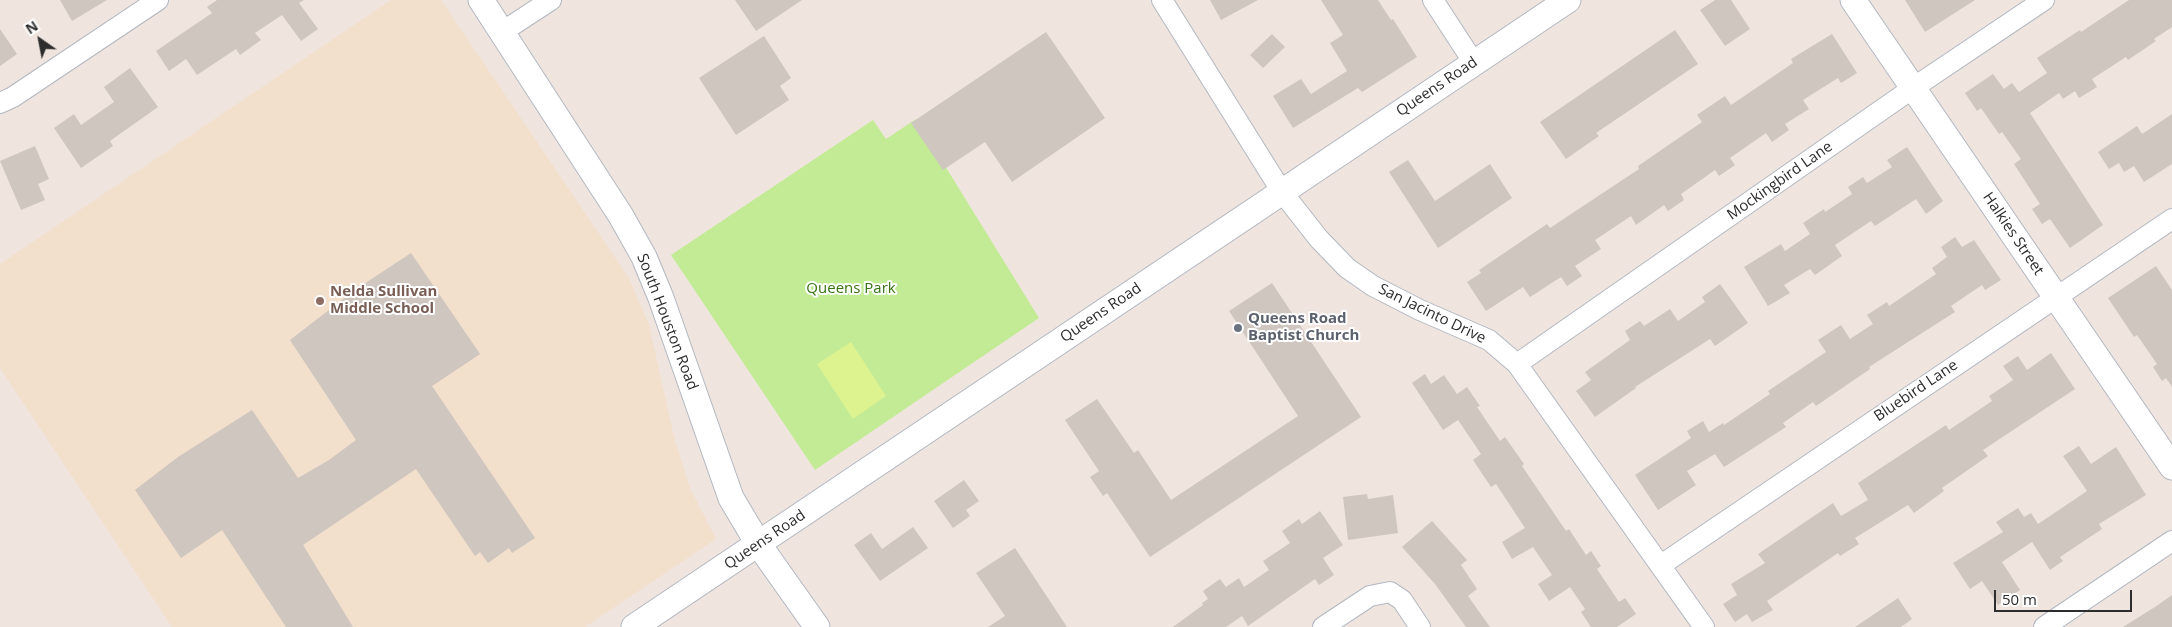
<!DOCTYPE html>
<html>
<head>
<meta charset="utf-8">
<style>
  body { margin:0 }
  #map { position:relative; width:2172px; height:627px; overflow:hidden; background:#efe5de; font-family:"Open Sans",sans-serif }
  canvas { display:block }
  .north { position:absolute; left:15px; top:15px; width:50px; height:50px; -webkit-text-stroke:4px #fff; paint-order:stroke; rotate:327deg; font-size:14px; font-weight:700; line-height:20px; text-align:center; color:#2d2d2d }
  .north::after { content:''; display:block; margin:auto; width:18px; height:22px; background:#2d2d2d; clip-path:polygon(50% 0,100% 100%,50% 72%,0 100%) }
  .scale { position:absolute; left:1994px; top:590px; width:138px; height:22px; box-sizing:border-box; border:2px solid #2d2d2d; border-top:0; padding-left:6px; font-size:15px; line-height:18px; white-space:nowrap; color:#2d2d2d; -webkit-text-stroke:4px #fff; paint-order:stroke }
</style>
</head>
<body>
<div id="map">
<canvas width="2172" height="627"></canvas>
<div class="north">N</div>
<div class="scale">50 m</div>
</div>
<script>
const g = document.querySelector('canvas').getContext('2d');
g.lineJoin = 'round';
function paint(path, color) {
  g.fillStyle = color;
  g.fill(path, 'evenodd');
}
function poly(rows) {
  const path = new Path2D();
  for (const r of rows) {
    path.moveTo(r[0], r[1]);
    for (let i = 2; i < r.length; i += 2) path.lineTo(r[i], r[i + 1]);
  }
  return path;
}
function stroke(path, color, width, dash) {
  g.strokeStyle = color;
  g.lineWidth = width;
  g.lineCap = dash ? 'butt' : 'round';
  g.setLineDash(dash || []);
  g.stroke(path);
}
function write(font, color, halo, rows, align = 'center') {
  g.font = font + ' "Open Sans",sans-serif';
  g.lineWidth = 4;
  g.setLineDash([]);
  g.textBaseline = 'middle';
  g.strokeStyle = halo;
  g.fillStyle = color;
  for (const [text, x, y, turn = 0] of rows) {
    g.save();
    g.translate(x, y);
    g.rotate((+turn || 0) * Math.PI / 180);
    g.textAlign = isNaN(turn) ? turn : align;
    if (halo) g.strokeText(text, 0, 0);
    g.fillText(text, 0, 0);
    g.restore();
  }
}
paint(poly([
  [391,0,441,0,629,278,649,325,674,437,690,488,716,539,585,627,172,627,0,368,0,264]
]), '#f2dfcc');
paint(poly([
  [916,119,1039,318,815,470,671,255,873,120,886,139]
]), '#c3eb96');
paint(poly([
  [851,342,886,396,853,419,817,364]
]), '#dcf390');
paint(poly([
  [60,0,107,0,72,21],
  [217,0,304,0,299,3,318,29,301,41,282,15,255,33,261,40,240,55,236,49,197,75,186,59,169,71,156,51,212,13,207,7],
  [735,0,802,0,756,31],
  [1210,0,1258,0,1221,20],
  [1321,0,1378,0,1391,20,1393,19,1417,57,1362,92,1358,88,1293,128,1273,96,1301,79,1311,94,1347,71,1330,43,1343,35],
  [1715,0,1731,0,1750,29,1725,46,1700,10],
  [1905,0,1975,0,1925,32],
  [2129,0,2172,0,2172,27,2154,39,2156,41,2128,60,2126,57,2092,79,2097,87,2079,98,2075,91,2063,99,2059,93,2030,113,2103,225,2070,248,2050,219,2042,224,2032,209,2040,204,2014,164,2021,159,2002,132,1999,134,1981,108,1977,111,1965,93,1993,74,2004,89,2012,83,2019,92,2047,73,2037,58,2080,30,2081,32],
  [0,29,17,54,0,66],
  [1675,30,1698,64,1596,133,1599,136,1566,159,1540,122],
  [1046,32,1105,118,1012,182,985,142,943,170,911,123],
  [1272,34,1285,47,1263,68,1250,55],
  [1832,34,1857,73,1841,83,1838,78,1803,100,1809,109,1785,124,1789,130,1772,142,1766,133,1730,158,1735,165,1719,176,1715,170,1681,194,1684,200,1668,211,1664,205,1636,225,1631,216,1595,240,1601,249,1575,266,1582,276,1567,286,1561,277,1530,297,1523,287,1486,311,1467,282,1481,273,1479,270,1547,224,1550,228,1639,169,1638,166,1702,122,1697,115,1725,96,1731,105,1793,63,1791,59],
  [764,36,791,78,780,86,789,100,736,135,699,78],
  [130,68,158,107,110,141,113,146,81,168,54,128,74,114,81,125,114,102,104,87],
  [2172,114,2172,164,2144,182,2134,166,2124,172,2119,163,2109,169,2098,152,2137,126,2142,134],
  [35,146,49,179,38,184,45,200,21,210,0,161],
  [1907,147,1943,201,1926,214,1916,199,1875,226,1871,221,1835,245,1842,256,1815,275,1810,269,1784,285,1790,293,1768,306,1744,267,1781,244,1785,251,1810,234,1803,223,1824,209,1825,212,1852,194,1848,187,1863,177,1867,183,1892,167,1887,160],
  [1408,160,1435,201,1490,164,1512,198,1438,248,1389,172],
  [1955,237,1962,247,1974,240,2001,280,1985,290,1982,285,1951,306,1955,312,1869,367,1870,369,1816,406,1813,402,1783,423,1786,427,1724,467,1715,454,1687,471,1696,485,1658,510,1635,475,1691,438,1687,431,1703,421,1709,432,1723,423,1724,425,1770,394,1768,391,1826,352,1818,340,1841,325,1850,339,1873,324,1867,315,1887,302,1889,306,1936,274,1932,268,1947,257,1941,247],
  [411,253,480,354,432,386,535,538,512,553,509,548,488,563,480,552,475,556,416,469,303,545,353,627,286,627,222,530,181,558,135,490,178,457,252,410,298,478,329,460,356,440,290,340,355,290],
  [2156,266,2172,290,2172,387,2166,378,2162,381,2153,367,2157,364,2137,335,2134,337,2108,298],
  [1272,283,1361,417,1150,557,1107,493,1103,496,1090,477,1099,471,1065,420,1097,399,1134,453,1138,450,1171,500,1298,416,1229,311],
  [1720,284,1748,323,1715,346,1710,339,1635,387,1636,388,1595,417,1576,391,1591,380,1585,372,1630,340,1625,331,1640,321,1644,326,1670,309,1678,321,1705,302,1702,297],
  [2051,353,2075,389,1983,450,1988,456,1942,488,1944,491,1914,513,1908,505,1855,538,1859,544,1840,556,1838,553,1767,601,1773,610,1752,622,1747,614,1735,622,1723,604,1737,595,1731,584,1765,563,1758,554,1833,503,1841,516,1868,500,1858,483,1946,425,1949,430,1992,401,1989,396,2013,380,2003,366,2018,356,2027,370],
  [1425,374,1431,384,1444,375,1457,394,1467,387,1480,406,1477,407,1500,441,1505,437,1524,464,1522,466,1566,531,1569,529,1586,555,1591,551,1601,566,1597,569,1619,602,1625,598,1636,614,1617,627,1591,627,1581,612,1585,609,1570,587,1549,601,1538,584,1552,575,1533,547,1512,559,1502,542,1525,528,1496,484,1491,487,1473,460,1481,454,1458,420,1443,430,1412,383],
  [2079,446,2091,464,2116,447,2146,495,2099,524,2102,529,2060,557,2063,561,2050,570,2032,542,2002,562,2020,590,1998,605,1982,581,1970,589,1953,563,2003,532,1996,522,2018,508,2024,517,2031,513,2038,524,2087,491,2063,456],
  [964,480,979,501,966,510,970,516,953,528,934,501],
  [1367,494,1368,499,1393,495,1398,533,1348,540,1343,497],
  [1320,511,1343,545,1323,558,1334,575,1319,585,1315,579,1248,626,1242,616,1226,627,1173,627,1203,605,1202,603,1208,599,1203,591,1220,579,1226,587,1239,578,1244,587,1269,570,1263,561,1290,543,1282,531,1299,519,1302,524],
  [1432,521,1467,560,1461,565,1477,589,1468,596,1490,627,1466,627,1435,584,1402,547],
  [913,527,928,548,880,581,854,545,871,533,882,549],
  [1015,548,1067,627,988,627,1005,616,976,573],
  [2172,595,2172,627,2123,627,2155,607],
  [1898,598,1912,619,1901,627,1855,627]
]), '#cfc6bf');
const minor = poly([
  [1162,0,1282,192,1319,239,1347,268,1373,286,1420,310,1489,340,1517,364,1704,627],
  [1433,0,1474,63],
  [502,32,551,0],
  [0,103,13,97,158,0],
  [1517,364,1913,88,2044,0],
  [1661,565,2172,219],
  [1323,627,1370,596,1390,592,1402,600,1420,627],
  [2044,627,2172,541]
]);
const tertiary = poly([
  [481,0,621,216,644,257,661,298,731,498,759,545,817,627],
  [1853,0,2172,467],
  [634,627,1568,0]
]);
stroke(minor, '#b2b7c2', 22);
stroke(tertiary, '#b2b7c2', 27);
stroke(minor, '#fff', 20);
stroke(tertiary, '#fff', 25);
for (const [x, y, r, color] of [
  [320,301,5,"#8d6e63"],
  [1238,328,5,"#6b7280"]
]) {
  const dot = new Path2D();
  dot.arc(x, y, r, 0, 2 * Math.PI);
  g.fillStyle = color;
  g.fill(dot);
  stroke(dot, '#fff', 2);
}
write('15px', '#2d2d2d', '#fff', [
  ["Queens Road",1437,87,-34],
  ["Mockingbird Lane",1780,181,-35],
  ["Halkies Street",2013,234,56],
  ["Queens Road",1101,313,-34],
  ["San Jacinto Drive",1432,314,26],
  ["South Houston Road",667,322,69],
  ["Bluebird Lane",1916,391,-34],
  ["Queens Road",765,540,-34]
]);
write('15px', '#397313', '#fff', [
  ["Queens Park",851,289]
]);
write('bold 15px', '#785e54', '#fff', [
  ["Nelda Sullivan",330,292],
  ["Middle School",330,309]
], 'left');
write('bold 15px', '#5b616d', '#fff', [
  ["Queens Road",1248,319],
  ["Baptist Church",1248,336]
], 'left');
</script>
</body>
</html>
